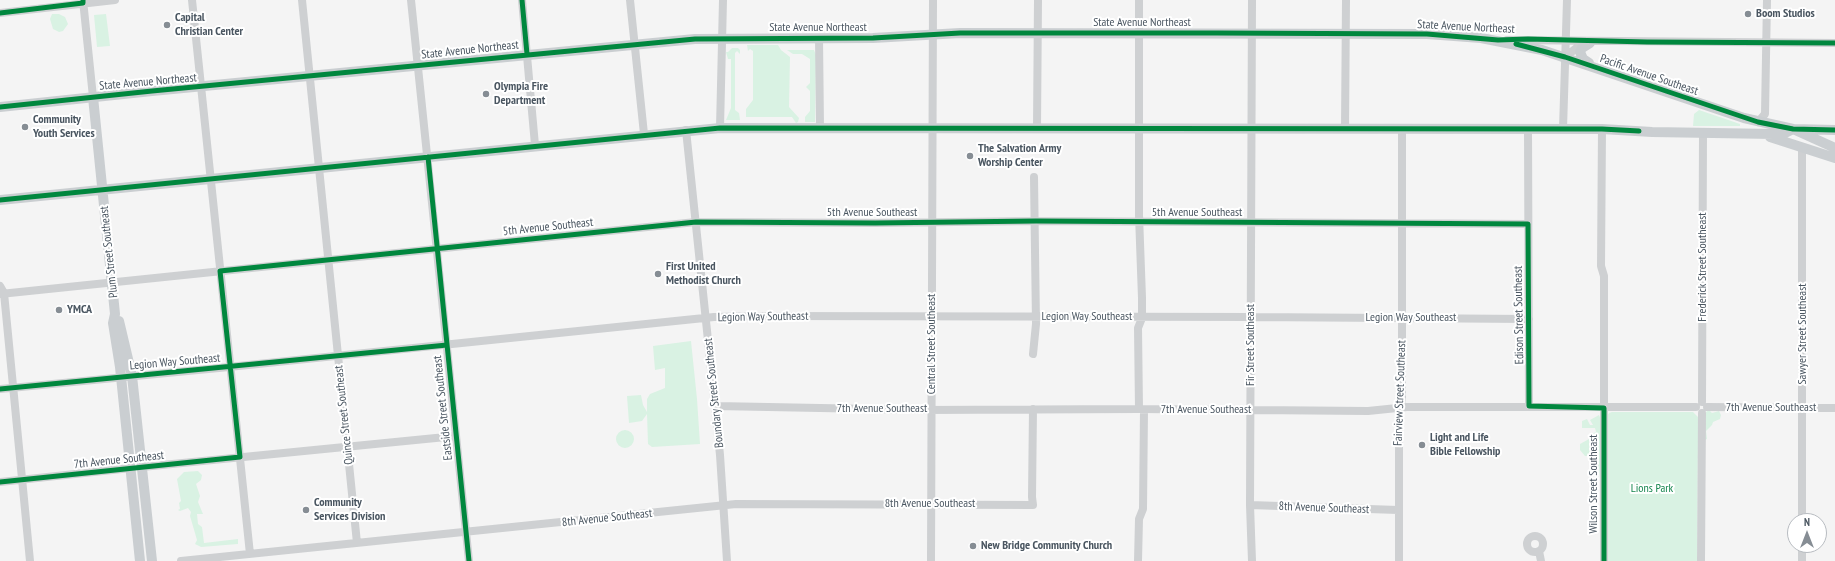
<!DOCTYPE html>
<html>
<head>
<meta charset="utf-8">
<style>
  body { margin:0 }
  #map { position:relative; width:1835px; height:561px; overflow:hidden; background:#f4f4f4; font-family:"PT Sans Narrow",sans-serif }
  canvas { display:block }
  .north { position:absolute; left:1787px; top:513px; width:40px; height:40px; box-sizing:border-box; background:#fff; border:1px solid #b7bbc0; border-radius:50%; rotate:0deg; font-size:11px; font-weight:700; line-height:16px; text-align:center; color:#4a5661 }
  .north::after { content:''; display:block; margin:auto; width:14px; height:18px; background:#868d94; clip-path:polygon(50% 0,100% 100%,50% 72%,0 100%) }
</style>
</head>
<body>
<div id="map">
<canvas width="1835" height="561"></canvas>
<div class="north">N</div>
</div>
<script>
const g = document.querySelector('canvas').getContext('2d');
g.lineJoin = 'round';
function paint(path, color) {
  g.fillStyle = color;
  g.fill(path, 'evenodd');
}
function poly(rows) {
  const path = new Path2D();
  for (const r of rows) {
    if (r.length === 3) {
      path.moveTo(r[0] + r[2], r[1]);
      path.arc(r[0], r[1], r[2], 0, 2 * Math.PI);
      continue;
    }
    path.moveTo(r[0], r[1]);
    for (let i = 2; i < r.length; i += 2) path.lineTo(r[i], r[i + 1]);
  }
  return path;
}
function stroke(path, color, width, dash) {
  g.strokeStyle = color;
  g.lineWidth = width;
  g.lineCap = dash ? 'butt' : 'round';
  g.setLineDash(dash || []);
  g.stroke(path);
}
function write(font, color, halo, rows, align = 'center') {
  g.font = font + ' "PT Sans Narrow",sans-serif';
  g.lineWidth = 4;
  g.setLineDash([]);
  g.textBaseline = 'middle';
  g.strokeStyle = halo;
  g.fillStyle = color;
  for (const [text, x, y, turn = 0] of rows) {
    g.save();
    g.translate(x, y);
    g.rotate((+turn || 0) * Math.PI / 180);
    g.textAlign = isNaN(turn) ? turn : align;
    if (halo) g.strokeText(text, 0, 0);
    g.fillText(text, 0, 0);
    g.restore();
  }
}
paint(poly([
  [52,14,59,14,65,17,68,24,63,31,59,32,53,29,50,19],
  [106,14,110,46,97,47,94,15],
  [747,45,778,45,781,50,790,57,789,107,799,118,798,122,796,123,792,117,746,117,746,109,753,100,753,51,750,49,748,51],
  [732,48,738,48,740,50,740,54,737,51,735,53,735,110,739,113,740,120,726,120,731,108,731,59,728,59,726,52,728,52],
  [787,50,814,50,816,55,815,122,805,122,805,117,810,111,810,91,806,87,810,83,810,59,802,54,793,54],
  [1699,110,1740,124,1740,126,1693,126,1694,114],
  [691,341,697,399,700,444,652,447,648,444,647,414,642,421,629,423,627,396,641,395,643,405,647,412,647,399,650,394,665,388,665,368,655,370,653,346],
  [1709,410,1712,413,1719,411,1721,415,1720,419,1713,422,1712,425,1706,431,1707,439,1698,442,1697,561,1607,561,1599,467,1596,468,1593,459,1589,456,1585,456,1580,450,1580,444,1589,439,1589,435,1596,432,1595,428,1582,428,1582,421,1587,419,1590,425,1593,425,1590,420,1599,415,1602,423,1609,413,1612,412,1693,412,1698,417,1698,430,1706,412],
  [625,439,9],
  [198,471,202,475,201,480,196,484,200,496,198,502,203,514,197,514,198,524,202,527,204,543,238,539,238,544,201,547,195,544,197,540,190,516,191,512,188,508,180,511,178,510,180,509,179,503,181,501,177,479,184,472]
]), '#d9f2e3');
stroke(poly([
  [83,0,93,97],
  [192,0,250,554],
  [302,0,357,543],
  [411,0,469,561],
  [522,0,535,145],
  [630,0,644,134],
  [1252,0,1250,505,1252,561],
  [0,13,115,0],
  [819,38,820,127],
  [1507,40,1835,43],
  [1565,57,1579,46,1586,44],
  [1758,122,1765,114,1767,0],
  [720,128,723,0],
  [1037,128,1038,0],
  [1345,129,1346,0],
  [1528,129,1529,406],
  [1563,129,1567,0],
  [1602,129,1601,266,1604,276,1604,561],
  [686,130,720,455,727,561],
  [0,286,4,293,30,561],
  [0,294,696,222,875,223,1036,221,1528,224],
  [1033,354,1036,324,1034,177],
  [0,389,219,368,714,317,772,316,1252,317,1529,319],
  [1702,402,1703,132],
  [716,406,924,410,1139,409,1368,411,1407,407,1696,407],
  [1707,407,1835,408],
  [1139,409,1138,328,1142,318,1142,298,1139,215,1139,0],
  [142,467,456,436],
  [0,482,131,468],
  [1250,505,1398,510],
  [1802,521,1802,147],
  [1535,544,8],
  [1539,551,1541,561],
  [181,561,736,504,1033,505,1032,497,1033,409],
  [931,561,933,0],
  [1138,561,1139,519,1143,509,1144,410],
  [1399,561,1399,418,1402,398,1402,129],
  [1701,561,1702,413],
  [1802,561,1802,545]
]), '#ced0d2', 8);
stroke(poly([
  [1589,63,1583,59,1580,52,1582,48,1590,43],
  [93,97,115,314,113,323,120,367,140,561],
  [0,107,152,91,695,39,873,38,960,33,1427,34,1481,38,1542,50,1744,118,1793,129,1835,148],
  [1770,137,1835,158],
  [0,200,720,128,1602,129,1652,132,1774,134,1785,133,1793,129,1835,130],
  [119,321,132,376,152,561]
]), '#caced1', 10);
stroke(poly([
  [522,0,527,54],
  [0,13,83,3,83,0],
  [1516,44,1565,57,1758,122,1793,129,1835,130],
  [0,107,152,91,695,39,873,38,960,33,1217,33,1427,34,1498,40,1528,39,1647,42,1835,43],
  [428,157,469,561],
  [0,200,720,128,1602,129,1639,131],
  [0,389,447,345],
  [0,482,240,457,220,271,696,222,875,223,1036,221,1528,224,1529,406,1604,408,1604,561]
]), '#00873e', 5);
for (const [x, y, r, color] of [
  [1748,14,4,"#868d94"],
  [167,25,4,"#868d94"],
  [486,94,4,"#868d94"],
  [25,127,4,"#868d94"],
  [970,156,4,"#868d94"],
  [658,274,4,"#868d94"],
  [59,310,4,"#868d94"],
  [1422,445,4,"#868d94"],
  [306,510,4,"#868d94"],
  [973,546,4,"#868d94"]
]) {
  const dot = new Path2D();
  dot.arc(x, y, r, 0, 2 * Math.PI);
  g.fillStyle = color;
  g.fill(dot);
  stroke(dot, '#fff', 1.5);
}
write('bold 12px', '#4a5661', '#fff', [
  ["Boom Studios",1756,14],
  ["Capital",175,18],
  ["Christian Center",175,32],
  ["Olympia Fire",494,87],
  ["Department",494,101],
  ["Community",33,120],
  ["Youth Services",33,134],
  ["The Salvation Army",978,149],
  ["Worship Center",978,163],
  ["First United",666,267],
  ["Methodist Church",666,281],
  ["YMCA",67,310],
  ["Light and Life",1430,438],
  ["Bible Fellowship",1430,452],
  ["Community",314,503],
  ["Services Division",314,517],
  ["New Bridge Community Church",981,546]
], 'left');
write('12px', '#4a5661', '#fff', [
  ["State Avenue Northeast",1142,23],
  ["State Avenue Northeast",1466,27,3],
  ["State Avenue Northeast",818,28],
  ["State Avenue Northeast",470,50,-6],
  ["Pacific Avenue Southeast",1649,75,19],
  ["State Avenue Northeast",148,82,-5],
  ["5th Avenue Southeast",872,213],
  ["5th Avenue Southeast",1197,213],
  ["5th Avenue Southeast",548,227,-6],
  ["Plum Street Southeast",109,252,-96],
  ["Frederick Street Southeast",1703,267,-90],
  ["Edison Street Southeast",1519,315,-91],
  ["Legion Way Southeast",763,317,-1],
  ["Legion Way Southeast",1087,317],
  ["Legion Way Southeast",1411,318],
  ["Sawyer Street Southeast",1803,334,-90],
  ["Central Street Southeast",932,344,-90],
  ["Fir Street Southeast",1251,345,-90],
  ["Legion Way Southeast",175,362,-5],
  ["Boundary Street Southeast",714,393,-96],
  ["Fairview Street Southeast",1400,393,-88],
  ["Eastside Street Southeast",443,408,-96],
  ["7th Avenue Southeast",1771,408],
  ["7th Avenue Southeast",882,409],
  ["7th Avenue Southeast",1206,410],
  ["Quince Street Southeast",344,415,-96],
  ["7th Avenue Southeast",119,460,-6],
  ["Wilson Street Southeast",1594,484,-90],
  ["8th Avenue Southeast",930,504],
  ["8th Avenue Southeast",1324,508,2],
  ["8th Avenue Southeast",607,518,-6]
]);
write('12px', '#17864f', '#fff', [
  ["Lions Park",1652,489]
]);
</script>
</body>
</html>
